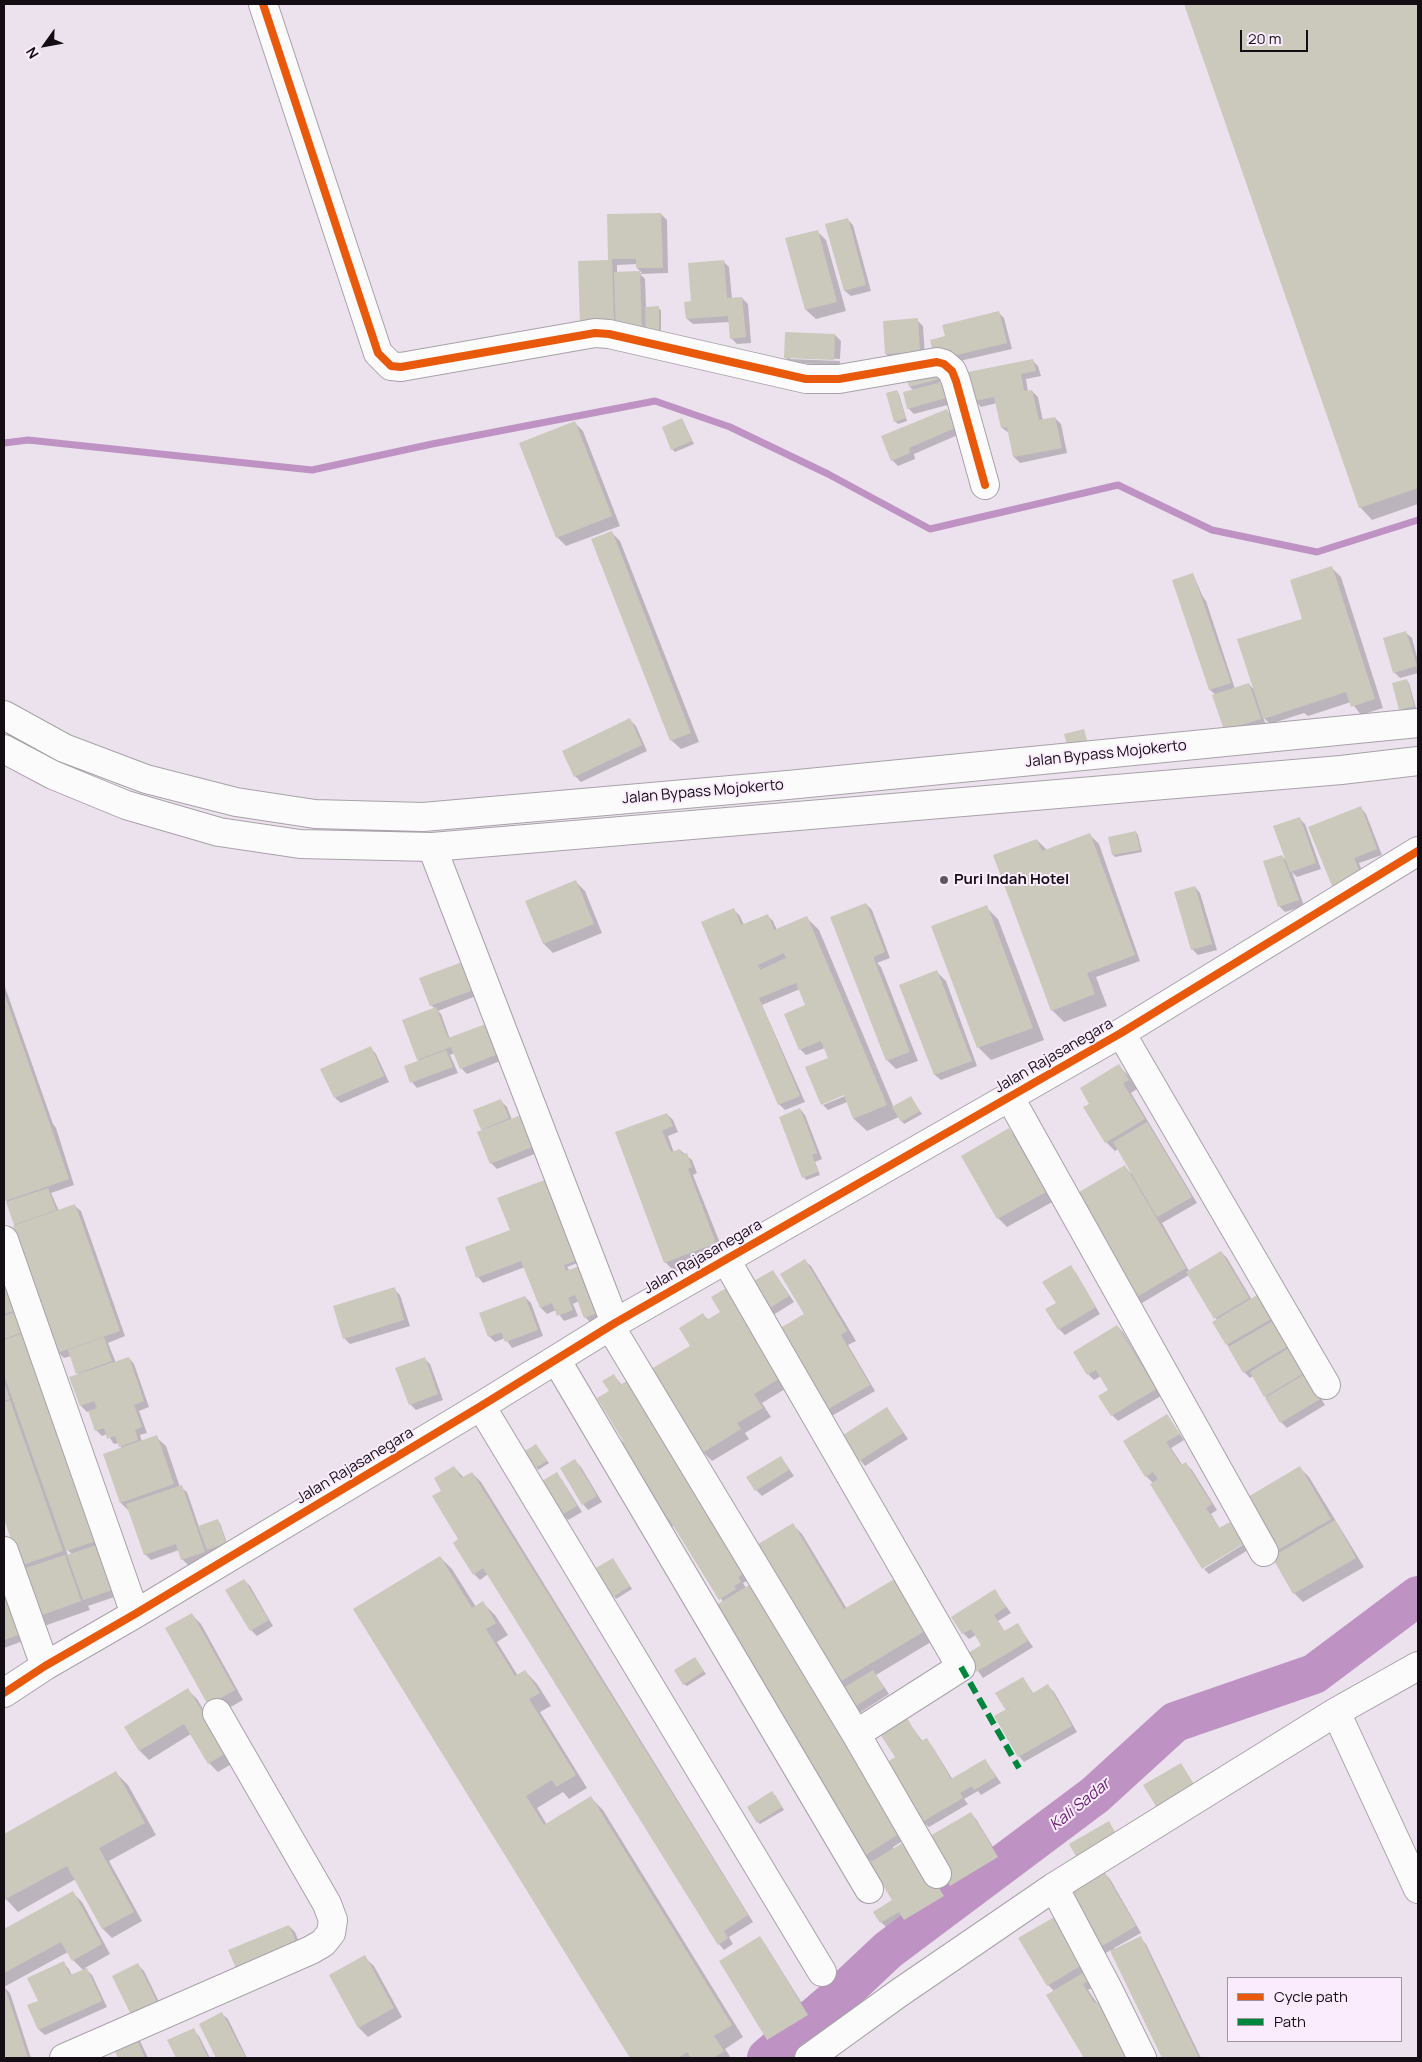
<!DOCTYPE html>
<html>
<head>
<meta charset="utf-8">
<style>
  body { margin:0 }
  #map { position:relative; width:1422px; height:2062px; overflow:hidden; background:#ece2ed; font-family:Manrope,sans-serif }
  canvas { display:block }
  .frame { position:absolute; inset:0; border:5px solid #140e14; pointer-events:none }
  .legend { position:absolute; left:1227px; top:1977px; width:175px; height:65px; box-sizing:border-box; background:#fbecfd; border:1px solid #9f93a0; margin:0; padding:6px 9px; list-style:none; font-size:15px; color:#140e14 }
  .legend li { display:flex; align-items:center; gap:10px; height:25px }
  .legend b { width:25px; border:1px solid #9f93a0 }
  .north { position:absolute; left:20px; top:20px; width:50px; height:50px; -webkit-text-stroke:4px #fbecfd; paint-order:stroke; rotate:238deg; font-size:14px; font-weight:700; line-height:20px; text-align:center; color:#140e14 }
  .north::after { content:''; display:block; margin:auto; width:18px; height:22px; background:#140e14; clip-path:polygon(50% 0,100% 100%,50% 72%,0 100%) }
  .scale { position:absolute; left:1240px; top:30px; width:68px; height:22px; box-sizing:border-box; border:2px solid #140e14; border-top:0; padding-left:6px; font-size:15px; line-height:18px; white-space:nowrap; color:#140e14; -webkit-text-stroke:4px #fbecfd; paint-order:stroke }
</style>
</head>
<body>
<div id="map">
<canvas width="1422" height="2062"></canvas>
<div class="frame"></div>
<ul class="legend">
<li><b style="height:6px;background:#e8590c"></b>Cycle path</li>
<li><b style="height:6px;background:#00873e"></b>Path</li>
</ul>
<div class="north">N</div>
<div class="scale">20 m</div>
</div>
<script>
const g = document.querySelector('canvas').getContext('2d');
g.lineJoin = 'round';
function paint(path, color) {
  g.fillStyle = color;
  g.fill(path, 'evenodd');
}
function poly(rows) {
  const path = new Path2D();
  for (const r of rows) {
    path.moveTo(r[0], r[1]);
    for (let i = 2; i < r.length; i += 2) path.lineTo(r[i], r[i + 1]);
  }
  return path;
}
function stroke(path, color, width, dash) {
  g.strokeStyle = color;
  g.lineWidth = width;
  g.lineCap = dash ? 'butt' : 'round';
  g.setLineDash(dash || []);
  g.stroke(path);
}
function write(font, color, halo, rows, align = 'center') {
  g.font = font + ' Manrope,sans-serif';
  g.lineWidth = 4;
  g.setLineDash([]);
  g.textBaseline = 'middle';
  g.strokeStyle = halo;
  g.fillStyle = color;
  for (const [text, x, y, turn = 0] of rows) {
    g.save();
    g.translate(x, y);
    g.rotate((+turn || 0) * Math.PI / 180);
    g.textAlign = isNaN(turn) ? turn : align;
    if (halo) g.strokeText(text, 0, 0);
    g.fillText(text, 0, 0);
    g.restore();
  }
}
paint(poly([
  [1185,4,1418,4,1418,504,1372,520,1360,507],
  [661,214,667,220,668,273,640,274,645,279,646,308,658,308,661,310,661,335,587,332,610,261,608,216],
  [637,264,637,268,642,273,617,274,617,265],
  [847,219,853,225,871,291,851,296,845,291],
  [817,231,826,240,846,311,816,319,806,310,787,239],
  [723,261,729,267,732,299,742,298,748,304,751,343,737,344,731,338,730,322,693,324,687,319,692,302],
  [998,312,1004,318,1012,349,942,365,946,337],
  [917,320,923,326,925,357,892,360,886,354],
  [835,335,841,341,840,359,790,357,790,359,840,361,840,365,791,363,785,357],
  [1032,360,1038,366,1041,376,1026,379,1028,392,1032,391,1038,397,1043,421,1055,418,1061,424,1067,453,1020,463,1014,457,1009,433,1002,428,997,403,981,407,975,401],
  [938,371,941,381,939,382,947,389,951,404,914,414,908,408,914,391,910,387,907,377],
  [897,391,899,394,907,421,898,424,895,421],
  [946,410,952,416,960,434,914,454,915,459,898,466,892,460],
  [682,419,694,444,675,452,672,449],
  [574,422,583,431,620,526,566,546,557,537],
  [611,532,620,541,699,742,681,749,671,740],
  [1332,568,1341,577,1383,708,1361,715,1351,702,1308,716,1304,713,1270,724,1263,717,1266,725,1231,736,1216,695,1210,690,1193,574,1203,597,1206,601,1235,689,1249,684,1255,691,1304,620],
  [1406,633,1412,638,1418,661,1418,673,1400,678,1394,672],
  [1406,680,1409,683,1416,708,1403,712,1401,709],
  [630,720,636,726,647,751,581,782,575,776,563,751],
  [1361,808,1366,814,1382,855,1359,863,1366,881,1339,891,1333,886],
  [1299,818,1305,824,1321,869,1297,877,1292,872,1304,906,1285,912,1279,906,1282,856,1287,861],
  [1136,832,1138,835,1142,852,1115,857,1113,855],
  [1090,835,1099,844,1140,961,1096,977,1107,1006,1064,1022,1052,1010,1037,840,1047,850],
  [576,882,585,891,602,933,553,953,544,944],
  [1195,887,1200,893,1217,950,1198,955,1192,949],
  [866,904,872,910,890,958,877,963,881,967,918,1061,896,1069,887,1060],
  [986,907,998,919,1044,1040,991,1060,979,1048,933,927],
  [734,910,740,916,744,925,767,915,773,921,777,930,807,918,819,930,894,1108,911,1098,922,1114,904,1124,899,1117,867,1131,854,1119,847,1102,828,1110,823,1105,845,1096,825,1048,806,1055,800,1049,809,1010,800,989,762,1005,805,1102,785,1110,779,1104],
  [465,963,481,994,438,1011,441,1014,450,1039,491,1023,508,1058,467,1074,461,1068,455,1053,450,1055,458,1073,417,1088,412,1082,419,1062,403,1021,435,1009,431,1005],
  [937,972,946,981,977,1066,941,1080,935,1075,900,986],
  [4,984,53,1124,56,1128,74,1185,51,1193,59,1211,75,1206,81,1211,125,1336,108,1343,116,1363,129,1358,134,1364,149,1407,139,1411,147,1433,140,1435,142,1442,156,1437,166,1446,180,1487,187,1492,199,1527,217,1521,220,1523,228,1546,208,1553,210,1558,188,1565,182,1559,179,1550,151,1560,145,1554,130,1512,121,1503,122,1449,119,1443,114,1444,107,1434,102,1436,96,1430,89,1411,87,1412,81,1406,71,1378,79,1375,71,1356,64,1358,58,1352,4,1193],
  [371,1048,376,1054,389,1082,341,1103,335,1098],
  [1119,1066,1128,1075,1137,1089,1131,1093,1197,1203,1162,1223,1189,1271,1221,1252,1227,1258,1252,1300,1259,1296,1325,1405,1287,1428,1281,1422,1253,1376,1250,1378,1244,1372,1227,1344,1217,1320,1189,1275,1142,1303,1136,1297,1125,1167,1132,1174,1118,1149,1115,1151,1106,1142,1091,1104],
  [501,1101,507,1107,512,1120,547,1149,497,1169,491,1163,483,1131,475,1111],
  [800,1109,805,1115,822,1159,815,1162,820,1175,806,1180,804,1177],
  [667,1114,673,1120,678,1132,668,1136,674,1153,680,1150,692,1160,697,1173,693,1175,724,1253,674,1271,665,1262,616,1133],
  [1009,1130,1018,1139,1054,1201,1007,1227,998,1218],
  [4,1247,126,1593,88,1606,90,1610,44,1626,4,1515],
  [66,1549,72,1554,68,1556],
  [466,1248,588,1259,567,1267,605,1318,591,1323,585,1317,579,1301,573,1304,578,1316,564,1321,556,1310,547,1314,541,1308,525,1267,483,1283,478,1277],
  [805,1261,811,1266,856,1341,848,1345,875,1391,830,1417,806,1314],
  [1070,1267,1076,1273,1100,1314,1065,1335,1059,1329,1057,1304],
  [773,1271,794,1302,770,1317,764,1311],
  [394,1289,400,1295,410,1326,350,1344,344,1338],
  [525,1297,531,1303,543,1336,512,1348,505,1338,495,1342,489,1336],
  [722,1312,790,1386,762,1403,771,1417,745,1433,749,1439,712,1461,703,1452,653,1369,691,1346,703,1315,709,1320],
  [1117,1326,1123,1332,1161,1396,1118,1421,1112,1415,1110,1390,1101,1376,1094,1380,1088,1374],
  [425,1359,430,1364,443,1400,416,1410,410,1404],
  [614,1376,622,1385,750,1579,743,1583,746,1588,754,1583,904,1840,893,1847,894,1849,915,1846,949,1902,911,1925,904,1918,887,1928,881,1922,894,1901,872,1863,865,1855,723,1602,675,1525,668,1529,625,1442,610,1392],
  [887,1408,908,1439,865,1466,860,1460],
  [1167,1416,1184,1440,1171,1448,1183,1466,1186,1464,1192,1470,1217,1510,1211,1514,1220,1529,1229,1523,1243,1542,1203,1567,1154,1484,1146,1476],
  [536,1445,549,1463,538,1470,536,1467],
  [781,1457,794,1476,762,1496,756,1490],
  [575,1461,581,1467,602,1502,588,1510,583,1504],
  [454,1467,464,1478,472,1473,481,1482,753,1922,729,1937,733,1944,724,1950,719,1944,488,1574,480,1580,474,1574,443,1491],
  [1300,1468,1309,1477,1364,1567,1303,1602,1294,1593,1274,1557,1280,1553,1277,1550],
  [556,1474,562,1480,582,1512,568,1520,562,1514,543,1482],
  [793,1525,802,1534,847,1609,896,1579,936,1639,876,1675,889,1694,858,1714,839,1683],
  [1244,1544,1248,1550,1209,1574,1204,1569],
  [440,1557,452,1569,476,1607,483,1603,495,1615,508,1635,497,1642,518,1676,525,1671,537,1684,551,1706,540,1712,587,1788,569,1799,563,1792,537,1808,547,1825,591,1798,603,1810,743,2037,725,2049,731,2058,632,2058,355,1610],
  [4,1559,31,1638,4,1648],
  [615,1562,632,1589,616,1599,614,1596],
  [244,1580,250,1586,273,1626,257,1636,251,1630],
  [995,1591,1011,1613,998,1621,1005,1632,1017,1624,1033,1647,983,1678,967,1655,983,1645,976,1635,969,1639,963,1633],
  [192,1615,201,1624,243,1700,218,1714],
  [695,1659,706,1674,687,1686,684,1684],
  [1023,1679,1034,1694,1048,1686,1054,1692,1077,1732,1024,1762,1019,1756,1007,1710,997,1693],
  [188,1690,197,1699,235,1762,218,1772,209,1763,191,1734,149,1760,140,1751,126,1728],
  [907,1720,923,1742,926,1740,932,1746,953,1780,985,1760,1001,1783,981,1795,978,1791,964,1799,968,1804,929,1827,923,1822,888,1763,897,1758],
  [116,1773,128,1785,156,1835,109,1861,142,1921,112,1938,103,1929,76,1879,18,1912,4,1897,4,1835],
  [775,1795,784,1810,760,1824,758,1822],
  [971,1813,976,1819,1003,1863,957,1891,951,1885],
  [1104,1873,1110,1879,1141,1933,1114,1948,1115,1950,1140,1938,1146,1944,1201,2058,1163,2058,1111,1950,1104,1954,1098,1948],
  [73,1893,82,1902,110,1954,85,1968,92,1975,107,2007,45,2035,39,2030,63,1963,69,1969,72,1976,84,1971,73,1960,68,1952,4,1987,4,1931],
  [1056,1917,1097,1985,1088,1990,1135,2058,1086,2058,1048,1995,1054,1991,1048,1985,1020,1939],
  [289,1926,295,1932,304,1955,246,1980],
  [759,1938,765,1944,813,2021,774,2045,768,2039],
  [364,1957,374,1966,402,2017,368,2037,359,2028,330,1976],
  [138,1965,144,1971,164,2012,134,2018],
  [4,1987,10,1993,31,2058,4,2058],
  [222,2014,228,2019,247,2058,218,2058,200,2024],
  [193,2030,199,2036,210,2058,177,2058,169,2041],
  [134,2035,140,2041,148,2058,119,2058,113,2044]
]), '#0003');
stroke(poly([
  [4,443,28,440,312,470,432,444,655,401,730,427,828,474,930,529,1118,485,1212,530,1317,552,1418,520]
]), '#be93c4', 7);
stroke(poly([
  [767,2058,837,1998,888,1950,1095,1795,1175,1722,1314,1674,1418,1596]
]), '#be93c4', 40);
paint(poly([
  [1184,4,1418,4,1418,488,1359,508],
  [661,213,663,268,636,268,636,259,612,259,614,325,580,326,578,261,608,260,607,214],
  [848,218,866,285,844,291,825,224],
  [818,230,837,302,805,310,785,238],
  [724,260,727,298,742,297,746,337,730,339,728,316,686,319,684,302,691,301,688,263],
  [640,271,642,332,616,333,614,272],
  [659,306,659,333,646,334,645,307],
  [999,311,1007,343,935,360,930,340,945,336,942,325],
  [918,318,920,352,885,354,883,321],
  [785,332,835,334,834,360,784,358],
  [1033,359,1036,371,1021,374,1024,391,1032,390,1039,420,1055,417,1062,448,1013,457,1007,427,1001,428,994,397,974,401,968,372],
  [936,367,939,379,909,387,906,376],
  [942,382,946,398,907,409,903,392],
  [897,390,906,418,894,422,886,393],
  [947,409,955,428,909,448,910,453,891,461,881,436],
  [682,418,692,441,671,450,662,427],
  [575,421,612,516,556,538,519,443],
  [612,531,691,733,670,741,591,539],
  [1332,566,1375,699,1351,707,1346,692,1263,719,1237,639,1302,619,1290,580],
  [1193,573,1231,683,1209,690,1172,580],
  [1406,631,1417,666,1393,673,1383,638],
  [1407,679,1414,706,1399,710,1392,683],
  [1249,683,1261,719,1224,730,1212,695],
  [630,718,642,745,574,777,562,751],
  [1084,729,1088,744,1068,749,1064,734],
  [1361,806,1377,849,1354,858,1361,875,1332,886,1308,827],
  [1300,817,1316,863,1290,872,1273,826],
  [1136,831,1140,850,1112,855,1108,837],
  [1090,833,1135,955,1087,973,1095,994,1051,1011,993,855,1037,839,1042,851],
  [1282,855,1299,900,1278,907,1263,861],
  [576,880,594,924,543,944,525,901],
  [1195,886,1212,944,1191,950,1174,892],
  [866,903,885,952,873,957,910,1052,886,1061,830,917],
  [987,905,1033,1028,977,1048,931,926],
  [734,908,741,925,768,914,774,930,807,916,887,1105,853,1119,844,1095,821,1105,805,1067,828,1058,821,1041,799,1050,784,1014,805,1005,796,983,759,998,800,1096,778,1105,701,922],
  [784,953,786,958,760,970,758,965],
  [465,961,476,989,430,1006,419,978],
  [937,970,972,1061,934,1075,899,985],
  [4,993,69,1179,5,1201,4,1197],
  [436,1007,448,1038,491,1022,503,1052,460,1069,451,1047,417,1060,402,1020],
  [371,1046,384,1076,334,1098,320,1069],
  [446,1050,453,1067,410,1083,404,1066],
  [1119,1064,1129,1080,1123,1083,1145,1119,1105,1143,1083,1107,1089,1104,1080,1088],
  [911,1096,920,1111,901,1122,892,1107],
  [501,1099,509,1118,481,1130,473,1110],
  [800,1108,817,1153,812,1155,818,1172,802,1178,779,1117],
  [529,1112,542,1143,490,1164,477,1132],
  [667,1113,673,1126,662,1131,671,1152,680,1149,682,1154,687,1153,692,1167,688,1169,716,1243,664,1263,615,1132],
  [1147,1122,1192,1197,1157,1217,1113,1142],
  [1009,1128,1046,1192,997,1219,961,1156],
  [1125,1165,1186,1268,1135,1298,1074,1195],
  [555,1176,586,1257,564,1265,566,1271,582,1265,600,1312,584,1318,575,1295,568,1298,573,1310,557,1316,552,1303,540,1308,521,1261,476,1278,465,1247,510,1230,497,1198],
  [48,1188,56,1210,14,1225,6,1202],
  [75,1204,120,1331,57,1353,13,1226],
  [1221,1251,1249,1298,1214,1319,1186,1272],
  [4,1256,22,1308,4,1314],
  [805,1259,847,1331,841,1335,870,1385,823,1412,775,1331,804,1314,780,1274],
  [1071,1265,1096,1307,1058,1330,1045,1309,1056,1303,1042,1282],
  [773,1270,789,1296,763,1312,747,1285],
  [395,1287,404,1320,343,1339,333,1306],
  [728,1287,782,1377,754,1394,763,1408,737,1423,741,1429,702,1453,651,1369,690,1346,679,1328,703,1313,707,1320,720,1312,711,1297],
  [1259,1294,1273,1318,1226,1345,1212,1322],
  [525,1296,538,1330,505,1342,501,1332,488,1337,479,1313],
  [16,1312,23,1332,4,1339,4,1316],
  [1275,1320,1290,1345,1243,1373,1228,1347],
  [1117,1325,1156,1389,1111,1416,1098,1396,1108,1390,1096,1370,1087,1375,1073,1352],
  [32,1330,105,1538,66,1551,4,1375,4,1340],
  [104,1337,112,1361,76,1374,68,1350],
  [1289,1348,1304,1373,1264,1397,1250,1372],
  [129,1357,144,1401,134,1405,142,1427,135,1430,138,1440,119,1447,115,1436,107,1439,104,1428,95,1431,88,1411,97,1408,94,1401,80,1406,69,1377],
  [425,1357,438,1394,409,1405,395,1368],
  [614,1374,620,1385,636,1375,745,1573,738,1577,741,1582,734,1586,736,1589,719,1600,669,1519,661,1524,614,1447,623,1441,597,1398,609,1391,602,1381],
  [1305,1374,1320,1399,1280,1423,1265,1398],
  [4,1382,10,1399,4,1401],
  [10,1400,63,1551,20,1566,4,1519,4,1403],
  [887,1407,903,1433,859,1461,843,1435],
  [1167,1414,1180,1434,1166,1442,1181,1465,1186,1462,1199,1484,1212,1504,1206,1508,1219,1528,1230,1522,1243,1544,1202,1569,1150,1484,1158,1479,1153,1472,1145,1477,1123,1441],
  [157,1435,174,1484,120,1503,103,1454],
  [536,1444,547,1461,535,1468,525,1451],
  [781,1456,789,1470,755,1491,746,1477],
  [575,1459,597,1496,582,1505,560,1468],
  [454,1466,461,1478,472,1472,748,1915,724,1931,728,1938,718,1945,483,1568,473,1575,453,1543,458,1539,432,1496,441,1491,434,1478],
  [1300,1466,1331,1519,1276,1551,1246,1498],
  [557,1472,577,1506,561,1515,542,1481],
  [182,1485,205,1552,181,1560,176,1544,144,1555,126,1504],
  [218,1519,226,1543,207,1550,198,1526],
  [1335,1520,1356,1558,1293,1594,1272,1557],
  [793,1523,844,1609,896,1578,928,1629,838,1683,755,1546],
  [105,1542,121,1587,83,1600,67,1555],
  [65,1555,81,1601,34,1618,17,1571],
  [440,1556,472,1608,483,1601,496,1623,486,1629,515,1676,525,1670,540,1693,529,1699,576,1775,556,1787,552,1780,526,1796,544,1825,591,1796,732,2025,714,2036,724,2051,713,2058,691,2058,687,2052,678,2058,630,2058,353,1609],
  [613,1558,630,1586,613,1597,596,1568],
  [4,1569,26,1632,4,1640],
  [244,1579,269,1620,250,1631,225,1590],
  [754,1582,865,1766,860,1769,899,1834,864,1856,713,1607],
  [995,1589,1006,1607,994,1615,1004,1631,1018,1623,1028,1641,976,1672,965,1655,981,1645,971,1629,962,1634,951,1617],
  [192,1613,235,1690,208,1705,165,1628],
  [695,1657,704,1671,683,1685,674,1670],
  [873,1670,884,1688,851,1709,840,1690],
  [1023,1677,1033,1693,1048,1684,1072,1726,1018,1757,994,1716,1012,1706,1005,1709,995,1693],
  [188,1688,227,1752,208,1764,184,1724,139,1751,124,1727],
  [907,1718,921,1741,927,1738,951,1779,985,1759,996,1777,974,1790,972,1786,960,1793,963,1798,922,1822,886,1763,895,1757,880,1734],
  [1181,1763,1195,1786,1157,1808,1143,1785],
  [116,1771,145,1823,99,1848,134,1912,102,1929,67,1866,4,1900,4,1834],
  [772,1791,782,1807,757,1823,747,1807],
  [971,1812,998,1857,950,1886,923,1840],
  [1109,1821,1117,1836,1077,1858,1069,1844],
  [909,1839,944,1896,904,1920,899,1912,880,1923,873,1912,892,1900,869,1863],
  [1104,1871,1136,1926,1097,1949,1065,1894],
  [73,1891,102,1944,72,1961,61,1942,4,1973,4,1929],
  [1056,1916,1085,1963,1047,1986,1018,1938],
  [289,1925,299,1949,239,1975,228,1950],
  [760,1936,808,2015,767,2040,719,1961],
  [1141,1936,1155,1966,1199,2058,1162,2058,1110,1951],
  [365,1955,394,2008,358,2028,329,1975],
  [64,1961,70,1975,87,1968,102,2001,38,2030,27,2005,38,2001,27,1978],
  [138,1963,159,2006,133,2019,112,1976],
  [1088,1970,1093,1979,1083,1984,1094,2003,1100,2000,1131,2053,1123,2058,1084,2058,1046,1995],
  [4,1985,19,2030,28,2058,4,2058],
  [222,2012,240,2047,246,2058,216,2058,199,2024],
  [194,2028,208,2058,176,2058,167,2040],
  [134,2033,145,2058,118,2058,111,2043]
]), '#cac9bc');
const minor = poly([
  [263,4,378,353,391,366,401,367,595,333,609,334,806,379,839,379,937,362,944,364,952,371,956,381,985,485],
  [432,847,615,1323],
  [1121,1033,1326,1385],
  [1009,1096,1264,1552],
  [4,1240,135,1614],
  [726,1260,961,1667,856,1734],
  [610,1326,856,1734,937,1874],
  [557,1361,869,1889],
  [481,1406,822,1972],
  [4,1551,45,1666],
  [4,1693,45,1666,135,1614,481,1406,615,1323,1121,1033,1418,851],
  [1336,1712,1418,1889],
  [1054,1887,1107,1987,1142,2058],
  [64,2058,311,1950,323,1943,331,1933,333,1920,327,1904,217,1713],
  [809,2058,899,1993,1054,1887,1336,1712,1418,1666]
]);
const highway = poly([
  [4,715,64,748,146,779,236,802,315,814,423,817,788,785,1418,723],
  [4,749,53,775,126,805,219,832,300,844,432,847,1341,770,1418,761]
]);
stroke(minor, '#a8a1a9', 30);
stroke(highway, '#a8a1a9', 30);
stroke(minor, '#fcfbfc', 28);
stroke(highway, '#fcfbfc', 28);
stroke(poly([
  [961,1667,1019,1768]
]), '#00873e', 6, [12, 6]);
stroke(poly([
  [263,4,378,353,391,366,401,367,595,333,609,334,806,379,839,379,937,362,944,364,952,371,956,381,985,485],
  [4,1693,45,1666,135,1614,481,1406,615,1323,1121,1033,1418,851]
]), '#e8590c', 8);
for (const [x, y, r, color] of [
  [944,880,5,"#605860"]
]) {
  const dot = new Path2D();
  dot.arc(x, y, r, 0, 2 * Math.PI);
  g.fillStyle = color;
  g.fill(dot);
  stroke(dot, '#fbecfd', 2);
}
write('15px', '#140e14', '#fbecfd', [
  ["Jalan Bypass Mojokerto",1106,754,-6],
  ["Jalan Bypass Mojokerto",703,792,-5],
  ["Jalan Rajasanegara",1054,1056,-30],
  ["Jalan Rajasanegara",703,1257,-30],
  ["Jalan Rajasanegara",355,1466,-31]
]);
write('bold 15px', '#140e14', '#fbecfd', [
  ["Puri Indah Hotel",954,880]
], 'left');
write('italic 16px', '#651d6f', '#fbecfd', [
  ["Kali Sadar",1080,1805,-39]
]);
</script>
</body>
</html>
